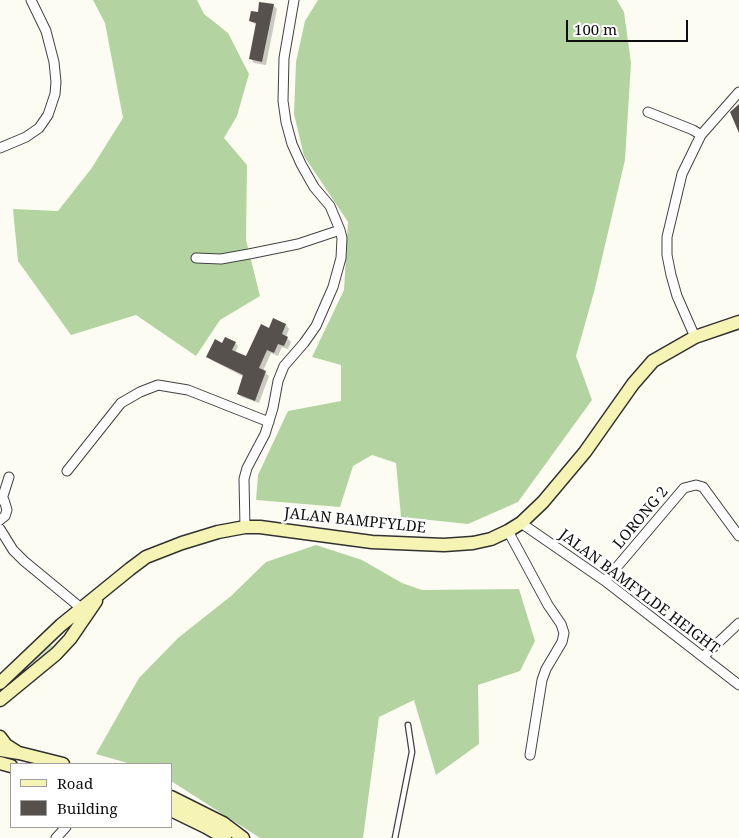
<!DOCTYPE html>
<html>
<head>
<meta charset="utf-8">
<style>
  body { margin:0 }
  #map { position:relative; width:739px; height:838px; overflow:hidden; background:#fdfcf3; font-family:"Noto Serif",serif }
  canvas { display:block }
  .legend { position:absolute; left:10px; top:763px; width:162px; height:65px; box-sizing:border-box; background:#fff; border:1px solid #9f9f9f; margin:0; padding:6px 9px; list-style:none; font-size:15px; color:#0f0f0f }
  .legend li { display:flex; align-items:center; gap:10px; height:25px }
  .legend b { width:25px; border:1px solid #9f9f9f }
  .scale { position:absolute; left:566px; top:20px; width:122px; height:22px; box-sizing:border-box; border:2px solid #0f0f0f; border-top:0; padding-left:6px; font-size:15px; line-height:18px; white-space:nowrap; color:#0f0f0f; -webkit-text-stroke:4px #fff; paint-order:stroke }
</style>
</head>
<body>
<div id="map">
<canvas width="739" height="838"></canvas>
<ul class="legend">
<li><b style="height:6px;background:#f6f4b5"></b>Road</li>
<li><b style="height:14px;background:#57514d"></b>Building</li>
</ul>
<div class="scale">100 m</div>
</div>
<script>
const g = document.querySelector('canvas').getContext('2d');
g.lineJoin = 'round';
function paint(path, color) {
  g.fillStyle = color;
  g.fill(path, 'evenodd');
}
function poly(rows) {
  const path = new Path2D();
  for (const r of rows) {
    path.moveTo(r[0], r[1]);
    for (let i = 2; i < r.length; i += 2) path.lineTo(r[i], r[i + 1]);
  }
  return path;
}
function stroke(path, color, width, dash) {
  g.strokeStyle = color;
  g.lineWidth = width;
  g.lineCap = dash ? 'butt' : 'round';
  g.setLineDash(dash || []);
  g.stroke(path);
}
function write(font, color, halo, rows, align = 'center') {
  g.font = font + ' "Noto Serif",serif';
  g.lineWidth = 5;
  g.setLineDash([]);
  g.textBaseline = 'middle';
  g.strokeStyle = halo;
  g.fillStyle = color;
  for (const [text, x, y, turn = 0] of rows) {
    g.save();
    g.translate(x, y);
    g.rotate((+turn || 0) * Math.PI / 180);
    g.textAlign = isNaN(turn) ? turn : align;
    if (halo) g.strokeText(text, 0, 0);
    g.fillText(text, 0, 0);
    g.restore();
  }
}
paint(poly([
  [51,645,55,649,0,694]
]), '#d0e5bf');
paint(poly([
  [93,0,197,0,204,14,228,33,249,74,237,116,224,138,247,165,246,240,260,296,220,320,196,356,136,315,71,335,18,261,13,209,58,211,91,169,123,118,105,23],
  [318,0,617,0,624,12,631,63,625,160,594,292,576,356,592,400,518,502,468,524,401,517,396,463,372,455,353,466,340,507,256,500,258,475,288,411,341,401,341,365,312,357,344,290,348,222,304,156,294,114,296,62,305,21],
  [316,545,362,560,402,583,422,590,519,589,535,641,520,671,478,685,479,744,436,775,414,700,379,717,363,838,260,838,171,781,171,764,131,764,96,754,139,678,178,638,231,596,266,562]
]), '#b3d4a0');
paint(poly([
  [273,5,277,9,266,65,254,63,251,59,257,25,250,21,259,13],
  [274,319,286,325,289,329,286,337,291,342,288,349,282,347,278,356,271,353,263,371,269,376,259,403,242,397,238,393,244,377,211,360,208,356,223,345,235,343,238,346,235,353,246,358,269,329]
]), '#0003');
paint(poly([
  [259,2,274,4,262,62,249,59,256,23,249,21,251,11,258,12],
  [739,104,739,133,730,112],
  [273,318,286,324,282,334,288,337,284,346,278,344,274,353,267,350,259,368,266,371,255,401,237,394,243,375,206,357,215,339,222,343,225,337,236,342,232,350,246,356,261,324,269,328]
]), '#57514d');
const lane = poly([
  [395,838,412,752,408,725]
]);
const street = poly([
  [648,112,693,130,701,135],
  [0,148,26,137,39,128,48,115,55,94,56,82,54,62,46,31,31,0],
  [196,258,221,259,249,254,298,244,340,230],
  [695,337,677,296,671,275,667,255,667,237,682,174,701,135,739,92],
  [67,471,121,403,140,392,158,385,188,390,269,422],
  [2,499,9,477],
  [0,500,2,499,4,500,7,510,5,516,0,520],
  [521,523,605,581,739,685],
  [245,527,244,479,247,468,265,434,273,408,278,381,284,366,304,343,316,326,333,287,341,258,342,238,340,230,330,206,314,187,301,164,292,144,286,122,283,101,284,58,294,0],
  [0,529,13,550,24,561,81,608],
  [508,531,548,605,561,624,564,633,562,642,546,669,542,680,530,755],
  [605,581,684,488,696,485,703,487,739,536],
  [704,656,739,623],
  [56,838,66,827]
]);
const secondary = poly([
  [0,683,61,625,130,569,146,557,182,543,218,532,245,527,260,527,372,542,444,545,473,543,491,539,508,531,521,523,543,502,585,452,633,384,653,361,695,337,739,322],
  [0,700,56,654,70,639,96,601],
  [0,737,6,745,17,752],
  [0,750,19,753,63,764],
  [0,763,11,766],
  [171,797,223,823,243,838],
  [171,810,206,827,225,838]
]);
stroke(lane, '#424242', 7);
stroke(street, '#424242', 11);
stroke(secondary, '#313131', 15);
stroke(lane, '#fff', 4.5);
stroke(street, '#fff', 9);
stroke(secondary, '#f6f4b5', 12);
write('15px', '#0f0f0f', '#fff', [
  ["LORONG 2",641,518,-50],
  ["JALAN BAMPFYLDE",355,521,6],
  ["JALAN BAMFYLDE HEIGHT",639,592,37]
]);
</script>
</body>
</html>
